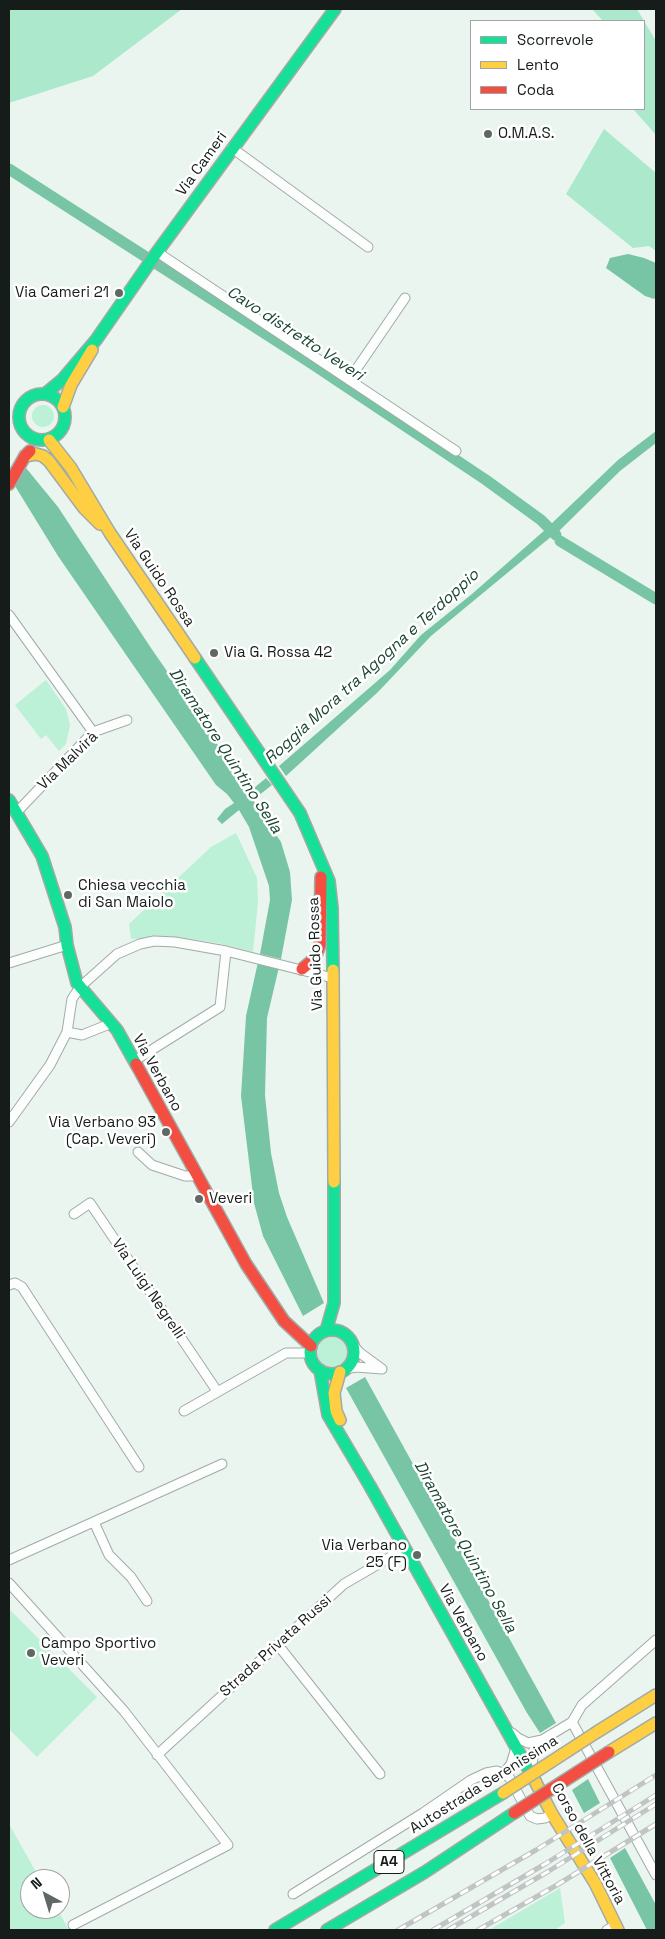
<!DOCTYPE html>
<html>
<head>
<meta charset="utf-8">
<style>
  body { margin:0 }
  #map { position:relative; width:665px; height:1939px; overflow:hidden; background:#eaf5ef; font-family:"Space Grotesk",sans-serif }
  canvas { display:block }
  .frame { position:absolute; inset:0; border:10px solid #151c19; pointer-events:none }
  .legend { position:absolute; left:470px; top:20px; width:175px; height:90px; box-sizing:border-box; background:#fff; border:1px solid #a1a4a3; margin:0; padding:6px 9px; list-style:none; font-size:15px; color:#151c19 }
  .legend li { display:flex; align-items:center; gap:10px; height:25px }
  .legend b { width:25px; border:1px solid #a1a4a3 }
  .north { position:absolute; left:20px; top:1869px; width:50px; height:50px; box-sizing:border-box; background:#fff; border:1px solid #a1a4a3; border-radius:50%; rotate:321deg; font-size:14px; font-weight:700; line-height:20px; text-align:center; color:#151c19 }
  .north::after { content:''; display:block; margin:auto; width:18px; height:22px; background:#606864; clip-path:polygon(50% 0,100% 100%,50% 72%,0 100%) }
</style>
</head>
<body>
<div id="map">
<canvas width="665" height="1939"></canvas>
<div class="frame"></div>
<ul class="legend">
<li><b style="height:6px;background:#16e098"></b>Scorrevole</li>
<li><b style="height:6px;background:#ffcf43"></b>Lento</li>
<li><b style="height:6px;background:#f24e42"></b>Coda</li>
</ul>
<div class="north">N</div>
</div>
<script>
const g = document.querySelector('canvas').getContext('2d');
g.lineJoin = 'round';
function paint(path, color) {
  g.fillStyle = color;
  g.fill(path, 'evenodd');
}
function poly(rows) {
  const path = new Path2D();
  for (const r of rows) {
    if (r.length === 3) {
      path.moveTo(r[0] + r[2], r[1]);
      path.arc(r[0], r[1], r[2], 0, 2 * Math.PI);
      continue;
    }
    path.moveTo(r[0], r[1]);
    for (let i = 2; i < r.length; i += 2) path.lineTo(r[i], r[i + 1]);
  }
  return path;
}
function stroke(path, color, width, dash) {
  g.strokeStyle = color;
  g.lineWidth = width;
  g.lineCap = dash ? 'butt' : 'round';
  g.setLineDash(dash || []);
  g.stroke(path);
}
function write(font, color, halo, rows, align = 'center') {
  g.font = font + ' "Space Grotesk",sans-serif';
  g.lineWidth = 5;
  g.setLineDash([]);
  g.textBaseline = 'middle';
  g.strokeStyle = halo;
  g.fillStyle = color;
  for (const [text, x, y, turn = 0] of rows) {
    g.save();
    g.translate(x, y);
    g.rotate((+turn || 0) * Math.PI / 180);
    g.textAlign = isNaN(turn) ? turn : align;
    if (halo) g.strokeText(text, 0, 0);
    g.fillText(text, 0, 0);
    g.restore();
  }
}
paint(poly([
  [43,416,11],
  [46,680,66,709,70,725,66,744,59,751,46,735,41,739,15,705],
  [236,833,257,878,258,902,253,952,217,943,178,937,131,939,129,924,211,847],
  [332,1352,15],
  [9,1609,97,1697,37,1757,9,1729],
  [9,1824,40,1879,30,1879,30,1909,57,1909,69,1930,9,1930],
  [560,1888,565,1923,555,1930,489,1930]
]), '#bcf0d7');
paint(poly([
  [9,9,182,9,93,76,9,103],
  [592,9,637,9,656,41,656,135,633,109,644,109,644,21,603,21],
  [604,129,656,173,656,251,649,246,633,248,566,194]
]), '#abe8cc');
paint(poly([
  [628,254,644,258,656,263,656,297,654,299,645,296,606,268,610,258],
  [656,431,656,443,620,471,558,532,550,525,618,460],
  [26,468,58,507,151,648,236,771,240,782,248,793,266,778,272,785,253,800,281,842,290,872,292,900,281,959,260,954,270,900,269,886,249,827,239,810,222,824,217,819,225,809,234,803,227,794,216,785,131,662,58,556,15,486],
  [546,529,552,536,431,636,378,692,286,776,279,766,390,670,421,635,472,594],
  [258,962,279,967,267,1018,265,1095,271,1153,279,1193,287,1217,324,1303,303,1316,263,1236,254,1203,241,1096,246,1016],
  [365,1377,556,1723,540,1733,527,1713,346,1388],
  [588,1779,600,1803,584,1813,572,1790],
  [625,1848,656,1905,656,1930,647,1930,610,1858]
]), '#78c5a5');
stroke(poly([
  [9,169,311,363,486,480,541,520,556,535],
  [560,541,656,599]
]), '#78c5a5', 11);
const street = poly([
  [232,148,368,247],
  [157,252,456,451],
  [349,380,405,298],
  [9,615,93,732],
  [16,813,93,732,127,720],
  [9,963,67,945],
  [67,1032,82,1035,112,1023],
  [134,1061,220,1007,226,951],
  [9,1122,50,1065,67,1032,72,999,80,987,117,954,140,944,154,941,175,942,226,951,333,978],
  [138,1152,152,1165,185,1176,197,1176],
  [74,1214,90,1203,217,1391],
  [9,1285,15,1283,22,1287,139,1467],
  [345,1369,356,1367,382,1369,360,1353,352,1344],
  [184,1411,286,1353,310,1353],
  [94,1522,109,1555,131,1577,147,1601],
  [9,1560,222,1464],
  [9,1583,124,1711,228,1845,73,1925],
  [278,1645,380,1774],
  [572,1722,656,1875],
  [512,1733,518,1738,528,1743,542,1740,534,1750,531,1773],
  [542,1740,572,1722,582,1705,656,1640],
  [157,1755,344,1584,404,1549],
  [504,1773,511,1764,516,1748],
  [293,1894,423,1813,471,1780,486,1773,497,1771,509,1777,530,1816,537,1819,545,1818,552,1814],
  [607,1930,616,1925]
]);
const fast = poly([
  [42,417,23],
  [45,394,62,380,96,340,155,255,335,9],
  [195,658,300,813,329,881,332,908,333,970],
  [9,800,42,856,65,927,67,945,77,983,117,1030,136,1064],
  [332,1352,22],
  [326,1331,334,1303,334,1182],
  [320,1370,328,1415,370,1486,535,1781],
  [275,1930,503,1793],
  [327,1930,425,1872,514,1813]
]);
const slow = poly([
  [63,407,71,385,92,350],
  [49,440,71,468,110,533,195,658],
  [25,456,36,454,43,456,49,461,84,508,100,524],
  [333,970,334,1182],
  [340,1372,334,1393,336,1411,340,1420],
  [597,1732,656,1695],
  [609,1752,656,1723],
  [535,1781,552,1814,595,1883,618,1930]
]);
const jam = poly([
  [9,484,25,456,30,451],
  [302,969,315,958,320,945,321,877],
  [136,1064,246,1264,284,1321,311,1346]
]);
stroke(street, '#a2aaa6', 11);
stroke(fast, '#a2aaa6', 14);
stroke(slow, '#a2aaa6', 14);
stroke(jam, '#a2aaa6', 14);
stroke(street, '#fcfefd', 9);
stroke(fast, '#16e098', 11);
stroke(slow, '#ffcf43', 11);
stroke(jam, '#f24e42', 11);
const rail = poly([
  [398,1930,536,1850,656,1775],
  [433,1930,545,1864,656,1795],
  [448,1930,549,1871,656,1804],
  [478,1930,557,1885,656,1824]
]);
stroke(rail, '#c0c4c2', 5);
stroke(rail, '#fff', 3, [9]);
const slowBridge = poly([
  [503,1793,597,1732]
]);
const jamBridge = poly([
  [514,1813,609,1752]
]);
stroke(slowBridge, '#a2aaa6', 14, []);
stroke(jamBridge, '#a2aaa6', 14, []);
stroke(slowBridge, '#ffcf43', 11);
stroke(jamBridge, '#f24e42', 11);
for (const [x, y, r, color] of [
  [488,134,5,"#606864"],
  [119,293,5,"#606864"],
  [214,653,5,"#606864"],
  [68,895,5,"#606864"],
  [166,1132,5,"#606864"],
  [199,1199,5,"#606864"],
  [417,1555,5,"#606864"],
  [31,1653,5,"#606864"]
]) {
  const dot = new Path2D();
  dot.arc(x, y, r, 0, 2 * Math.PI);
  g.fillStyle = color;
  g.fill(dot);
  stroke(dot, '#fff', 2);
}
for (const [x, y, w] of [
  [389,1862,30]
]) {
  const box = new Path2D();
  box.roundRect(x - w / 2, y - 11.5, w, 23, 4);
  g.fillStyle = '#fff';
  g.fill(box);
  stroke(box, '#151c19', 1);
}
write('bold 14px', '#151c19', null, [
  ["A4",389,1862]
]);
write('15px', '#151c19', '#fff', [
  ["O.M.A.S.",498,134],
  ["Via Cameri 21",109,293,"right"],
  ["Via G. Rossa 42",224,653],
  ["Chiesa vecchia",78,886],
  ["di San Maiolo",78,903],
  ["Via Verbano 93",156,1123,"right"],
  ["(Cap. Veveri)",156,1140,"right"],
  ["Veveri",209,1199],
  ["Via Verbano",407,1546,"right"],
  ["25 (F)",407,1563,"right"],
  ["Campo Sportivo",41,1644],
  ["Veveri",41,1661]
], 'left');
write('15px', '#151c19', '#fff', [
  ["Via Cameri",202,164,-54],
  ["Via Guido Rossa",159,578,56],
  ["Via Malvirà",68,761,-44],
  ["Via Guido Rossa",316,954,-92],
  ["Via Verbano",157,1073,61],
  ["Via Luigi Negrelli",148,1289,56],
  ["Via Verbano",463,1623,61],
  ["Strada Privata Russi",276,1646,-42],
  ["Autostrada Serenissima",484,1785,-32],
  ["Corso della Vittoria",588,1844,61]
]);
write('italic 16px', '#1a4633', '#fff', [
  ["Cavo distretto Veveri",295,334,33],
  ["Roggia Mora tra Agogna e Terdoppio",372,667,-42],
  ["Diramatore Quintino Sella",225,751,57],
  ["Diramatore Quintino Sella",465,1547,61]
]);
</script>
</body>
</html>
